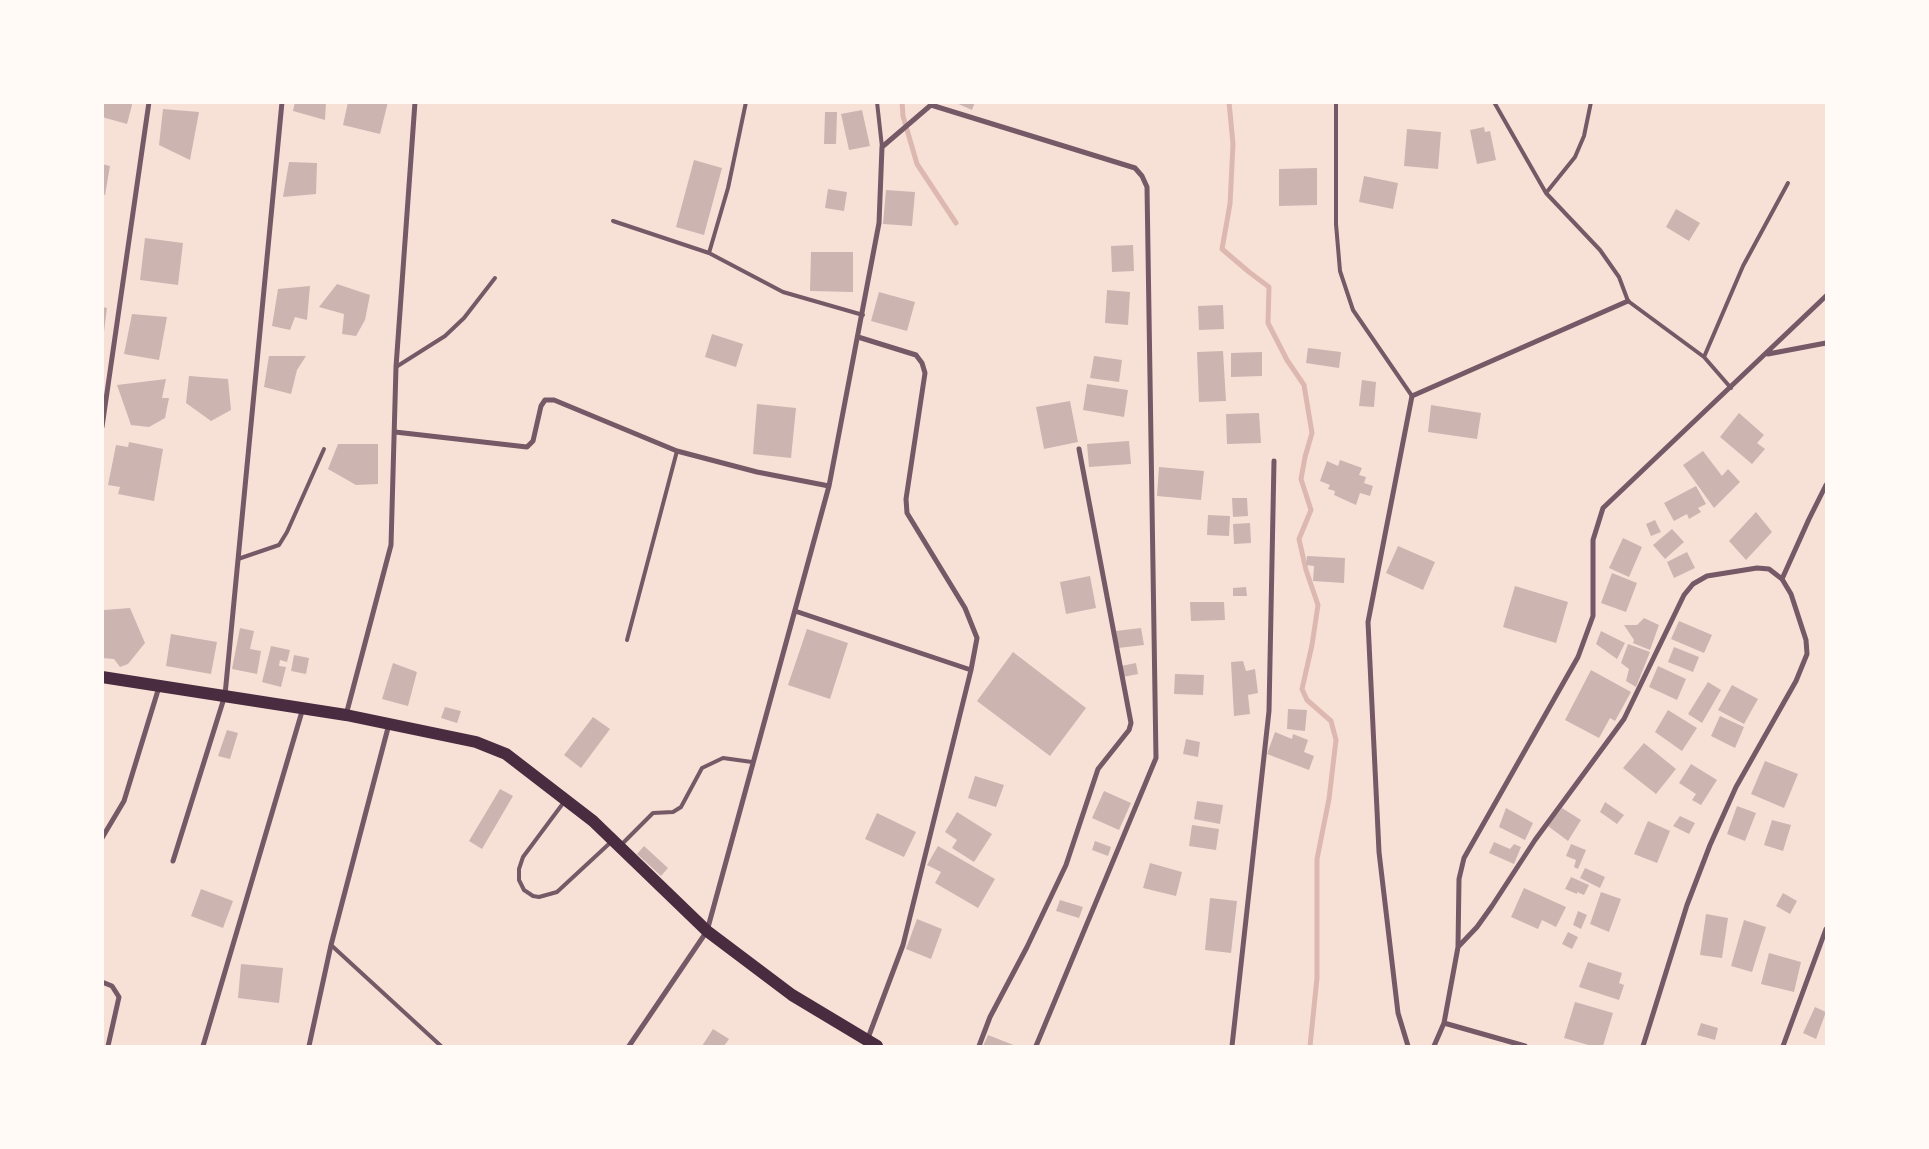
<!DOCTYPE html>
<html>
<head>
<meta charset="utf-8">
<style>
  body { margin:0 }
  #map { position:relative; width:1929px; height:1149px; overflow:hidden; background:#f7e1d7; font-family:"Source Sans 3",sans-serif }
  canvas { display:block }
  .frame { position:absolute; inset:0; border:104px solid #fffaf5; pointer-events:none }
</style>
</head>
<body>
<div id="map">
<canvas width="1929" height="1149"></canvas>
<div class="frame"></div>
</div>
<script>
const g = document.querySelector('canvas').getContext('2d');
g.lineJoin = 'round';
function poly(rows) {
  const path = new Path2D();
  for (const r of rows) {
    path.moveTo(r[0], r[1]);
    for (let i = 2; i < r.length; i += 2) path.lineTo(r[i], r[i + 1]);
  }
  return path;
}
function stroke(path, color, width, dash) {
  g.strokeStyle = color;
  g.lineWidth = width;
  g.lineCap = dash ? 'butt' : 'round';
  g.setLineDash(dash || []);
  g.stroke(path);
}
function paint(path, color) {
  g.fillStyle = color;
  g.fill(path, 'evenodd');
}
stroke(poly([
  [902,102,903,116,917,164,956,223],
  [1229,102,1233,144,1230,204,1222,249,1249,272,1269,287,1268,323,1287,360,1304,385,1312,433,1305,457,1301,479,1311,510,1299,539,1306,570,1318,605,1312,645,1302,689,1307,700,1331,721,1336,740,1329,799,1317,859,1317,978,1310,1046]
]), '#dcb8b0', 5);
paint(poly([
  [102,102,131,102,132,105,127,124,102,117],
  [295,102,326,102,325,120,293,111],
  [348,102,388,102,380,134,343,125],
  [954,102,975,102,972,110],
  [163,109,199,112,190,160,159,145],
  [862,110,870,146,849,150,841,114],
  [825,112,837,112,836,144,824,144],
  [1484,127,1485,132,1490,131,1496,160,1477,164,1470,130],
  [1407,129,1441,132,1438,169,1404,166],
  [694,160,722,168,704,235,676,227],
  [289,162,317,163,316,194,283,197],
  [102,164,110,166,105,195,102,194],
  [1317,168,1317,205,1279,206,1279,169],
  [1364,176,1398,183,1393,209,1359,202],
  [828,189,847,192,844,211,825,208],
  [886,190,915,192,912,226,883,224],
  [1676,209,1700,223,1689,241,1666,227],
  [145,238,183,243,178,285,140,280],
  [1133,245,1134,271,1112,272,1111,246],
  [811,252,853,252,853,292,810,291],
  [337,284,370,295,365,320,356,336,342,334,344,314,319,307],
  [310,286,307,320,295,317,290,330,272,326,278,289],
  [1107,290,1130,292,1128,325,1105,323],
  [879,292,915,302,907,331,871,321],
  [1223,305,1224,329,1199,330,1198,306],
  [102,307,107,308,104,332,102,332],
  [132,314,167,317,159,360,124,354],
  [712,334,743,344,736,367,705,357],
  [1308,348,1341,352,1339,368,1306,363],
  [1223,351,1226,401,1199,402,1197,352],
  [1262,352,1262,376,1231,377,1231,353],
  [269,356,306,356,297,370,291,394,264,387],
  [1094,356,1122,360,1119,382,1090,378],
  [189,376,228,379,231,410,211,421,186,403],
  [166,379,162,398,169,398,165,418,149,427,131,425,117,385],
  [1362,380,1376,382,1374,407,1359,406],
  [1087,384,1128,390,1124,417,1083,410],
  [1070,401,1078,442,1044,449,1036,407],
  [757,404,796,408,791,458,753,454],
  [1431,405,1481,413,1477,439,1428,432],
  [1259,413,1261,443,1227,444,1226,414],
  [1739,413,1764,435,1757,443,1765,449,1752,464,1720,437],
  [1129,441,1131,464,1089,467,1087,444],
  [129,442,163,449,154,501,118,494,120,487,108,485,116,445,128,447],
  [338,444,378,444,378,484,356,485,328,469],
  [1703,451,1722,476,1728,469,1740,482,1714,508,1683,465],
  [1340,460,1362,468,1359,475,1366,477,1364,483,1373,486,1370,496,1360,493,1356,505,1334,495,1335,491,1328,489,1330,485,1320,481,1327,461,1338,466],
  [1159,467,1204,471,1201,500,1157,496],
  [1696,486,1706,504,1698,508,1701,512,1689,519,1687,514,1674,521,1664,503],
  [1232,498,1247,498,1248,516,1233,517],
  [1756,512,1772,532,1746,560,1729,541],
  [1208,515,1230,516,1229,536,1207,535],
  [1655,520,1661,532,1651,536,1646,524],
  [1250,523,1251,543,1234,544,1233,524],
  [1672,529,1684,542,1665,559,1653,545],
  [1623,538,1642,547,1629,577,1609,568],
  [1398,546,1435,562,1423,590,1386,573],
  [1687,552,1695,568,1674,578,1667,562],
  [1307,556,1345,558,1344,583,1313,581,1314,566,1306,565],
  [1612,573,1637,583,1626,612,1601,603],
  [1090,576,1096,608,1066,614,1060,582],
  [1515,586,1568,602,1556,643,1503,627],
  [1246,587,1247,596,1233,596,1233,588],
  [1190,602,1224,602,1225,620,1191,621],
  [130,608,145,643,128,664,120,667,114,659,102,658,104,610],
  [1644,618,1659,625,1650,650,1633,643,1634,640,1624,625,1637,625],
  [1679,621,1712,635,1704,653,1671,639],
  [240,628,254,631,250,649,261,651,257,674,232,669],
  [1141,628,1144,645,1118,648,1116,631],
  [807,629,848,643,830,699,788,685],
  [1601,631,1625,643,1617,659,1596,644],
  [171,634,217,642,211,674,166,666],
  [1628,644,1650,652,1636,687,1626,681,1629,669,1621,663],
  [271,646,290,650,287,662,280,660,279,666,286,667,281,687,262,682],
  [1674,647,1699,657,1693,672,1668,662],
  [1013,652,1086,708,1050,756,977,701],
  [294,655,309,658,306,674,291,671],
  [1243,661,1246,671,1255,669,1258,693,1248,695,1250,714,1234,716,1231,662],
  [393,663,417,672,408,706,382,699],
  [1136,663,1138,674,1123,677,1121,666],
  [1658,666,1686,679,1677,700,1649,687],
  [1591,670,1631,692,1615,721,1610,718,1599,738,1565,720],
  [1175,674,1204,675,1203,695,1174,694],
  [1708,682,1721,690,1702,723,1688,714],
  [1732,685,1758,699,1744,724,1718,710],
  [445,707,461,711,457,723,441,718],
  [1288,709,1307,710,1305,731,1287,729],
  [1668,710,1697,728,1682,751,1655,732],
  [1720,716,1744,727,1735,748,1711,736],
  [593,717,610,729,581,768,564,755],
  [227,730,238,733,230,759,218,756],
  [1275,732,1292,739,1293,734,1308,740,1304,752,1314,756,1309,770,1267,754],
  [1186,739,1200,742,1198,757,1183,754],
  [1644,743,1676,769,1656,794,1623,768],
  [1765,761,1798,774,1784,808,1751,794],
  [1691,764,1717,780,1701,805,1692,800,1696,794,1679,783],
  [975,776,1004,785,996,807,968,798],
  [500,789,513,796,482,849,469,841],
  [1104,791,1131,803,1119,830,1092,818],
  [1197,801,1223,805,1220,824,1194,819],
  [1605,802,1624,815,1617,824,1600,812],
  [1737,806,1756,813,1745,841,1727,834],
  [1506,808,1533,823,1525,840,1499,827],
  [1562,808,1581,820,1568,841,1548,826],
  [957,812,992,834,974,862,952,848,957,840,945,832],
  [877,813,916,832,904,857,865,839],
  [1680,816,1695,823,1689,834,1673,826],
  [1772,820,1791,825,1783,851,1764,845],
  [1648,821,1670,831,1657,863,1634,854],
  [1192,825,1219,829,1216,850,1189,846],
  [1095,841,1111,847,1108,856,1092,850],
  [1494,842,1510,849,1514,844,1521,847,1514,864,1489,853],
  [1571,844,1586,850,1578,869,1574,867,1576,860,1566,856],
  [644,846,668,868,661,876,637,854],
  [938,846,995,879,978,908,935,883,941,872,927,865],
  [1150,863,1182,872,1176,896,1143,888],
  [1585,868,1605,877,1600,888,1580,878],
  [1571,877,1589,885,1584,895,1577,892,1577,894,1565,889],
  [1524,888,1566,907,1556,927,1542,920,1538,929,1511,917],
  [201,889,233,901,223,928,191,916],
  [1601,892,1621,899,1609,932,1590,924],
  [1783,893,1797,901,1790,914,1776,906],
  [1210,898,1237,901,1231,953,1205,950],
  [1060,900,1083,907,1079,918,1056,911],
  [1578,911,1587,915,1581,929,1573,925],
  [1706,914,1728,918,1722,958,1700,955],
  [917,919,942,929,931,959,906,949],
  [1744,920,1766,927,1752,972,1731,966],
  [1568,932,1578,937,1572,949,1562,944],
  [1769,953,1801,962,1794,992,1761,984],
  [1588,962,1622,973,1619,983,1624,985,1619,1000,1579,987],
  [241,964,283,968,279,1003,238,998],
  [1575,1002,1613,1013,1603,1046,1592,1046,1564,1038],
  [1815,1007,1826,1012,1816,1039,1803,1033],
  [1701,1023,1718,1028,1715,1040,1697,1035],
  [713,1029,729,1039,724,1046,702,1046],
  [988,1035,1016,1046,983,1046]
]), '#ccb4b1');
stroke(poly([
  [746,102,728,188,709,253,783,292,863,315],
  [877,102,882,147],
  [1336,102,1336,224,1340,271,1353,310,1412,396],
  [1494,102,1546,193,1600,250,1619,277,1628,301,1704,357],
  [1546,193,1575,157,1584,136,1591,102],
  [613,221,709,253],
  [396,367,445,336,464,318,495,278],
  [1731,388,1704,357,1743,266,1788,183],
  [238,559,279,545,287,532,324,449],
  [627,640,677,451],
  [564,802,523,857,519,869,519,880,524,890,533,896,539,897,557,892,611,842],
  [621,845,653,813,673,812,681,807,702,768,723,758,752,762],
  [331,945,441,1046]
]), '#755966', 4);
stroke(poly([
  [931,105,1135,168,1142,176,1147,187,1156,758,1036,1046],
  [858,337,916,355,922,363,925,373,906,499,907,513,965,608,977,638,971,670,903,945,868,1038],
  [1768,354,1826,343],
  [102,427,149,102],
  [395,432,527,447,533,441,541,406,545,400,554,400,677,451,757,472,829,486],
  [1782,579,1809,519,1826,485],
  [795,611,971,670],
  [346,715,391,545,396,367,415,102],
  [102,838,124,801,159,687],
  [173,861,225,695,282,102],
  [1458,947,1477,927,1492,906,1535,840,1624,719,1684,595,1693,584,1707,576,1757,568,1769,569,1782,579,1791,594,1806,640,1807,654,1796,681,1736,787,1710,845,1687,905,1643,1046],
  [102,982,112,986,119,997,108,1046],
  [1444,1023,1525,1046],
  [203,1046,303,708],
  [309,1046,331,945,389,724],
  [629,1046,707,931,829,486,879,223,882,147,931,105],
  [979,1046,990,1017,1027,947,1066,865,1098,769,1129,730,1131,723,1079,449],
  [1232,1046,1269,711,1274,461],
  [1408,1046,1398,1013,1379,852,1368,622,1412,396,1628,301],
  [1434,1046,1444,1023,1458,947,1459,879,1464,858,1578,657,1593,616,1593,540,1603,508,1826,296],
  [1783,1046,1826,929]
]), '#755966', 5);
stroke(poly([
  [102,677,346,715,476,742,506,754,593,821,707,931,792,995,877,1046]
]), '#4a2c40', 12);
</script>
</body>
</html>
